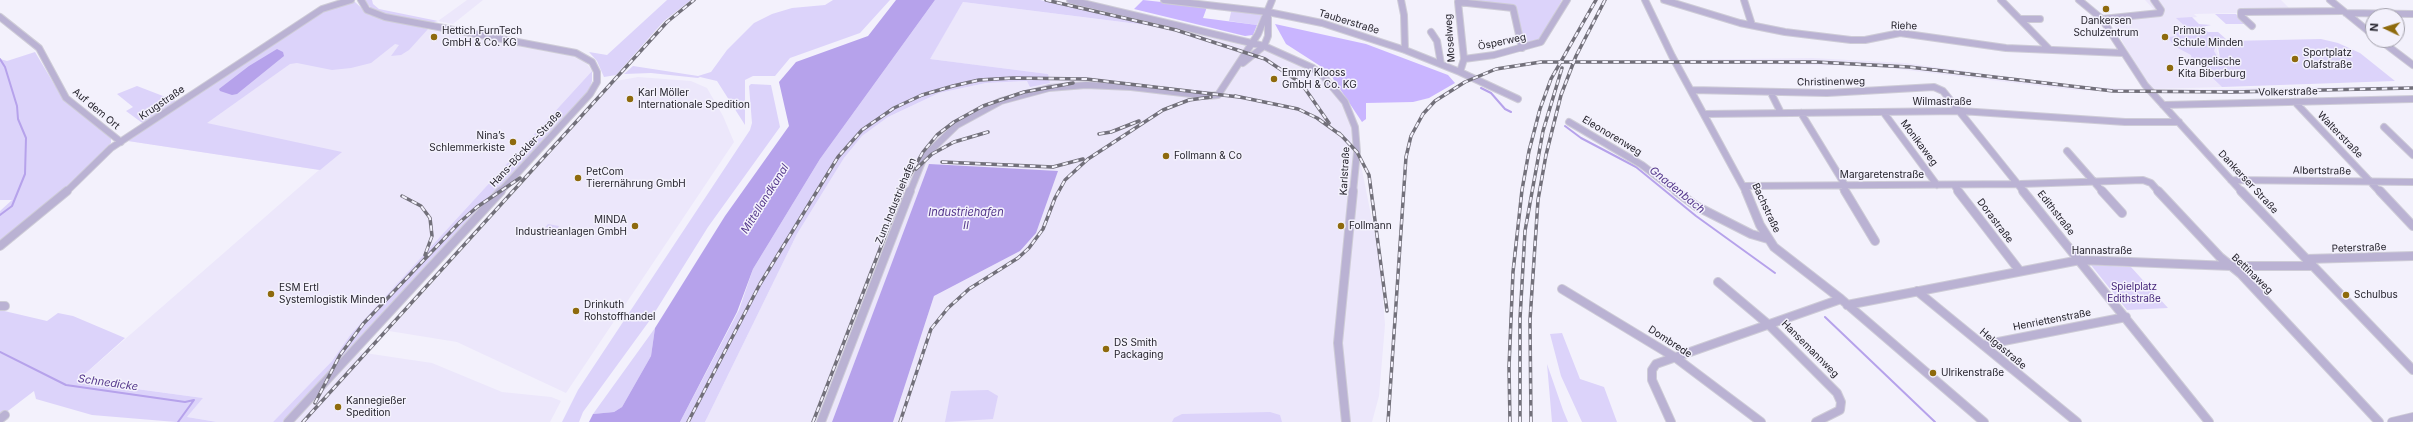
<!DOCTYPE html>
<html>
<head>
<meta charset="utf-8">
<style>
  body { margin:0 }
  #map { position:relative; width:2413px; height:422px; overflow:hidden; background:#f3f1fc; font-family:Inter,sans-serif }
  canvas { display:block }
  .north { position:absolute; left:2365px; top:8px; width:40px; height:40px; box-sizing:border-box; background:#f3f1fc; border:1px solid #a19fa9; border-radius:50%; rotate:274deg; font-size:11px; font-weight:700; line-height:16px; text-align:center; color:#26242d }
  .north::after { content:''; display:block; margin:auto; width:14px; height:18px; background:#8e6a0d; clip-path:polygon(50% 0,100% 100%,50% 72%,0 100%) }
</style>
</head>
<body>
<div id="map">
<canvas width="2413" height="422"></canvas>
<div class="north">N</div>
</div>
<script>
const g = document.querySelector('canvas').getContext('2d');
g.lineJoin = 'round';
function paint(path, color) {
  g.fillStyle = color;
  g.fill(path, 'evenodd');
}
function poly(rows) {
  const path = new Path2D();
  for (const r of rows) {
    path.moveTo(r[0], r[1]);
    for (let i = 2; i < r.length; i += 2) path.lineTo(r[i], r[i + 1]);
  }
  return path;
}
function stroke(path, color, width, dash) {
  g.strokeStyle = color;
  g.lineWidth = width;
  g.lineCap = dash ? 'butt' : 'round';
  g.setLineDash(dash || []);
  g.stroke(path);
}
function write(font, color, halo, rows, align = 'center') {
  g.font = font + ' Inter,sans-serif';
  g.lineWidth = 3;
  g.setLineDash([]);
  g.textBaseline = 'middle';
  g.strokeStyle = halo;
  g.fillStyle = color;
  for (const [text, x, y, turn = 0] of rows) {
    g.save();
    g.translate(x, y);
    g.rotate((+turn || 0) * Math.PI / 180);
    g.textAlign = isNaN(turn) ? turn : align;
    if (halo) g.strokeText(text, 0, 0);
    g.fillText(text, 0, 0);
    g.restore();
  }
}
paint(poly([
  [467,0,483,0,453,24,438,21],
  [2145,0,2281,0,2291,10,2238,10,2237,13,2194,14,2197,17,2188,18,2218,45,2217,51,2220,58,2192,60,2222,87,2153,89,2133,61,2113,24,2158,14],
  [963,2,1178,29,1285,56,1313,69,1329,84,1351,115,1380,260,1385,325,1379,396,1372,422,893,422,934,296,1020,251,930,164,832,422,705,422,797,234,844,158,862,136,888,117,939,93,986,83,1027,81,1048,74,929,59],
  [322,10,577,57,587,64,592,71,351,334,332,361,273,422,217,422,187,417,203,398,77,381,319,170,128,141],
  [1812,58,1905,63,2074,86,2146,90,2413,86,2413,89,2234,94,2074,90,1872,66,1681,63,1680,60],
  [1671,60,1672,63,1588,64,1587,61],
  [638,77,691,81,707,88,723,116,734,142,566,393,457,342,389,331,616,81],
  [358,352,432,363,502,392,551,397,561,401,550,422,293,422]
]), '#ece7fb');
paint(poly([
  [364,0,372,0,373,4,379,9,438,21,430,23,386,15,374,11],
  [667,0,691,0,664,21,616,75,604,77,597,61,589,52,607,55],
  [833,0,890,0,860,33,790,58,775,76,753,76,745,80,745,125,717,81,700,77,698,78,651,73,624,74,633,66,698,76,711,72,727,50,754,23,772,14,792,8,825,5],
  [935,0,1040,0,1178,29,963,2,930,59,1048,74,1050,83,1030,87,1027,81,986,83,939,93,888,117,862,136,844,158,797,234,705,422,680,422,739,310,753,269,820,159],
  [1461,0,1562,0,1540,40,1524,44,1516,7],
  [351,1,355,2,369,15,428,29,409,50,401,55,391,56,399,45,395,44,371,63,351,68,332,70,297,63,290,64,207,123,342,152,320,170,128,141,322,10],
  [1232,8,1264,12,1257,25,1229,21],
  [2215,14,2236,14,2249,27,2245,24,2226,24],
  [2192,17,2199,24,2211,25,2202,27,2208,32,2218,32,2226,39,2216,45,2214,51,2218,58,2220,58,2218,47,2229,41,2321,39,2338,43,2360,53,2395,81,2222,87,2192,59,2191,55,2174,46,2168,37,2178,36,2172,32,2190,31,2176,18],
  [35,52,63,99,111,138,111,143,55,199,0,244,0,211,12,200,0,200,0,59,7,61],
  [592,71,592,81,589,90,524,162,283,422,273,422,332,361,351,334],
  [751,84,771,85,780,127,708,227,650,320,583,412,579,422,562,422,578,390,750,130,752,123,749,86],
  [137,86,176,101,177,104,145,125,126,111,133,107,117,94],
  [548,224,559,226,558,228,596,233,586,237,542,231],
  [2091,265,2131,267,2168,308,2127,310],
  [0,310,47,321,58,313,73,316,125,338,77,381,203,398,187,417,217,422,176,422,92,415,36,399,34,391,0,417],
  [655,328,651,356,622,407,614,412,593,414],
  [1562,333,1580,379,1604,387,1617,422,1582,422,1561,376,1550,334],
  [1547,364,1563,410,1568,422,1552,422],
  [988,390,998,396,993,419,945,422,951,391],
  [1270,412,1280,415,1282,422,1172,422,1174,418,1182,414]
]), '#dcd3fa');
paint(poly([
  [1143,0,1207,7,1203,18,1257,25,1253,35,1245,36,1134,9],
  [1275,24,1366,44,1448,75,1455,83,1429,98,1413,102,1366,103,1366,119,1362,122,1328,71,1286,44]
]), '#c9b5ff');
paint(poly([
  [896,0,935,0,820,159,753,269,737,312,680,422,589,422,593,414,614,412,622,407,651,356,655,328,725,216,789,126,779,82,796,62,868,36],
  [277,49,283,52,284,56,237,94,232,95,220,91,219,89,249,66],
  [929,164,1058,171,1036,233,1020,251,934,296,893,422,832,422]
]), '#b6a2eb');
stroke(poly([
  [0,59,5,67,17,106,18,119,26,138,25,174,12,206,0,215],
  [1481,88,1491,93,1505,109,1511,112],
  [1565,126,1581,138,1636,167,1696,216,1775,273],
  [1825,317,1935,422],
  [0,352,66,385,185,402,194,400,178,422]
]), '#b6a2eb', 2);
const minorFar1 = poly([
  [361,0,367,10,385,17,576,53,592,62,597,72,597,82,590,94,500,192],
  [1070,0,1264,46,1313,68,1324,77,1345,102,1355,127,1357,152,1353,192],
  [1164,0,1268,12,1322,23,1405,50,1460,72,1518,99],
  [1401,0,1404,15,1405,50],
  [1645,0,1672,56,1746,192],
  [1664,0,1740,23,1785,32,1851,40,1865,40,1900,33,2006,48,2123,53],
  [1744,0,1752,25],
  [2001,0,2049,49],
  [2079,0,2102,19,2145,85,2242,192],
  [2330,0,2373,35],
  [2346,13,2413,14],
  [0,17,39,48,66,98,121,142],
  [2021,19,2040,19],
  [2102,19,2160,13,2161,10,2154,0],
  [2252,26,2241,16,2241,12,2342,11],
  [1431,32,1437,41,1441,64],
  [2380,40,2413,65],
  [1264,46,1268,36,1268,17],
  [1464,59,1494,55,1541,42,1567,0],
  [1243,63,1264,46],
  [1460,72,1464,59,1458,2,1513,8,1522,48],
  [1692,90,1827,93,1934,87,1943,91,2024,192],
  [1771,93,1781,113],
  [2295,102,2380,192],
  [2163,105,2413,99],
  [1801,113,1845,185],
  [1884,113,1937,185],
  [1705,114,1961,111,2125,122,2179,122],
  [1569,122,1642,165,1677,192],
  [2384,127,2413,155],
  [2067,151,2103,192],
  [2231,180,2413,182],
  [1841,185,1845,192],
  [1954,185,1959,192],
  [1744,186,2020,184,2143,180,2151,183,2159,192],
  [66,192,111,148,322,9,351,0],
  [910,192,924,157,957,125,1001,101,1049,88,1086,85,1131,87,1208,96,1218,95,1258,34,1272,0]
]);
const minor = poly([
  [1676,191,1696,206,1751,234,1768,239],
  [1746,191,1760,225,1774,247,1841,299,1984,422],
  [1845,191,1875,241],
  [1958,191,2019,270],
  [2023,191,2209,422],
  [2102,191,2122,213],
  [2158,191,2220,257,2241,274,2379,422],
  [2241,191,2413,370],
  [2380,191,2413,226],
  [0,246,67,191],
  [2306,259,2413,256],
  [1718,282,1769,325,1837,393,1841,402,1840,410,1816,422],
  [1562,289,1676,358,1761,422],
  [1917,291,2077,422],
  [1847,305,2080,260,2231,266,2313,266],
  [0,306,5,306],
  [1983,345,2126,317],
  [0,419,5,415],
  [288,422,501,191],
  [821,422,910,191],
  [1346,422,1338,343,1353,191],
  [1671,422,1652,380,1652,370,1656,364,1841,299],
  [2392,422,2413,417]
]);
stroke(minorFar1, '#ceccd7', 8);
stroke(minor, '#ceccd7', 10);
stroke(minorFar1, '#bab2d3', 6);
stroke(minor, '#bab2d3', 8);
const rail = poly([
  [1046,0,1176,30,1265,59,1301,83,1329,123],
  [1235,96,1298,109,1317,118,1342,136],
  [1339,133,1357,152,1369,175,1387,311],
  [1099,134,1111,132,1139,121],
  [942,162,1053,167,1083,159],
  [916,169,932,154,954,142,988,132],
  [402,196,421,206,430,218,432,236,425,255],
  [315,403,340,355,363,324,460,222,477,207,520,178],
  [303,422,667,22,694,0],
  [688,422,760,284,838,157,862,130,894,108,922,95,953,86,979,80,1013,78,1086,79,1239,97],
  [813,422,906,182,923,152,937,135,954,122,983,106,1024,92,1073,83],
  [900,422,931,329,948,308,969,289,1018,258,1029,248,1043,229,1055,198,1065,180,1088,159,1163,110,1189,100,1211,97],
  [1388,422,1406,157,1411,136,1423,114,1435,101,1465,82,1496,69,1541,62,1816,62,1909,67,2113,91,2232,92,2413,88],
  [1510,422,1509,367,1513,272,1522,190,1529,151,1540,109,1551,79,1596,0],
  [1520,422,1520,319,1525,231,1543,131,1562,68],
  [1531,422,1530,320,1538,200,1546,155,1561,95,1576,56,1605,0]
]);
stroke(rail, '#72707a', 3.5);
stroke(rail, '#f3f1fc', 2, [5.5]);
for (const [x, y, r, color] of [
  [2106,9,4,"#8e6a0d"],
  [434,37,4,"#8e6a0d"],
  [2165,37,4,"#8e6a0d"],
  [2295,59,4,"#8e6a0d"],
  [2170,68,4,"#8e6a0d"],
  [1274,79,4,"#8e6a0d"],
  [630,99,4,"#8e6a0d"],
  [513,142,4,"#8e6a0d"],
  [1166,156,4,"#8e6a0d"],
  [578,178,4,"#8e6a0d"],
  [635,226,4,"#8e6a0d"],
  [1341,226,4,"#8e6a0d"],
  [271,294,4,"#8e6a0d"],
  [2346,295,4,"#8e6a0d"],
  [576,311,4,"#8e6a0d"],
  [1106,349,4,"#8e6a0d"],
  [1933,373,4,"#8e6a0d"],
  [338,407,4,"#8e6a0d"]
]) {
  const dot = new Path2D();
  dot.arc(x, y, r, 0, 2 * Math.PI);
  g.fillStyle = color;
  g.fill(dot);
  stroke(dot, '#f3f1fc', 1.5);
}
write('10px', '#26242d', '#f3f1fc', [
  ["Dankersen",2106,21,"center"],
  ["Schulzentrum",2106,33,"center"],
  ["Hettich FurnTech",442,31],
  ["GmbH & Co. KG",442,43],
  ["Primus",2173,31],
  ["Schule Minden",2173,43],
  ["Sportplatz",2303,53],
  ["Olafstraße",2303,65],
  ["Evangelische",2178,62],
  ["Kita Biberburg",2178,74],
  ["Emmy Klooss",1282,73],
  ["GmbH & Co. KG",1282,85],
  ["Karl Möller",638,93],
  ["Internationale Spedition",638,105],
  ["Nina’s",505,136,"right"],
  ["Schlemmerkiste",505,148,"right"],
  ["Follmann & Co",1174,156],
  ["PetCom",586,172],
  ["Tierernährung GmbH",586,184],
  ["MINDA",627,220,"right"],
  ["Industrieanlagen GmbH",627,232,"right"],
  ["Follmann",1349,226],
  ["ESM Ertl",279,288],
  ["Systemlogistik Minden",279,300],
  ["Schulbus",2354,295],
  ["Drinkuth",584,305],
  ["Rohstoffhandel",584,317],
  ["DS Smith",1114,343],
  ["Packaging",1114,355],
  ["Ulrikenstraße",1941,373],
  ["Kannegießer",346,401],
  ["Spedition",346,413]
], 'left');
write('10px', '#26242d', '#f3f1fc', [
  ["Tauberstraße",1349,22,17],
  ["Riehe",1904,26,1],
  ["Moselweg",1450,38,-94],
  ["Ösperweg",1502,42,-12],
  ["Christinenweg",1831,82,-1],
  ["Volkerstraße",2288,92,-1],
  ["Wilmastraße",1942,102],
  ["Krugstraße",162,103,-34],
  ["Auf dem Ort",96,109,40],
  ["Walterstraße",2340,135,46],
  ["Eleonorenweg",1612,136,31],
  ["Monikaweg",1919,143,53],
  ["Hans-Böckler-Straße",526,149,-47],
  ["Karlstraße",1345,171,-87],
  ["Albertstraße",2322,171,1],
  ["Margaretenstraße",1882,175],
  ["Dankerser Straße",2248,182,47],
  ["Zum Industriehafen",896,201,-68],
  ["Bachstraße",1766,208,65],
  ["Edithstraße",2056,213,52],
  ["Dorastraße",1995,221,53],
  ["Peterstraße",2359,248,-2],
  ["Hannastraße",2102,251],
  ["Bettinaweg",2252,274,44],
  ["Henriettenstraße",2052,320,-11],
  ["Dombrede",1670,342,33],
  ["Hansemannweg",1810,349,45],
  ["Helgastraße",2003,349,40]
]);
write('10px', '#452679', '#f3f1fc', [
  ["Spielplatz",2134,287],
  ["Edithstraße",2134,299]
]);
write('italic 11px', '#54378b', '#f3f1fc', [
  ["Gnadenbach",1677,190,39],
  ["Mittellandkanal",765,199,-58],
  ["Industriehafen",966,213],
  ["II",966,226],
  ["Schnedicke",108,383,8]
]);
</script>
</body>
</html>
